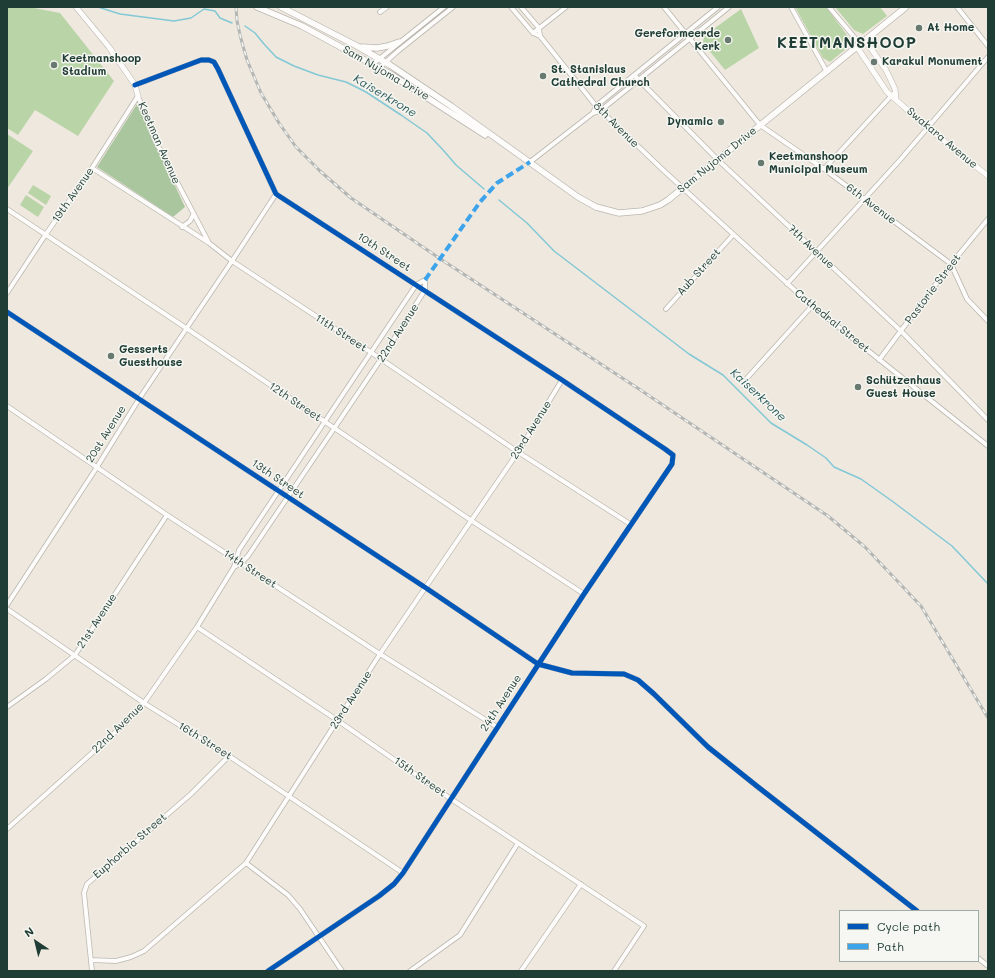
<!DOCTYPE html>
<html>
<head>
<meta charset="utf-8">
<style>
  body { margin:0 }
  #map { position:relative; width:995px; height:978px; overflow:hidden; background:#efe8df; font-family:Mali,sans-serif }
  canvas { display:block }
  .frame { position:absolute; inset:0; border:8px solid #1f3d34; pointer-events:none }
  .legend { position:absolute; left:839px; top:910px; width:140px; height:52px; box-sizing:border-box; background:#f6f6f2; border:1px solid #a0aca6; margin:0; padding:5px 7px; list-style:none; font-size:12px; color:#1f3d34 }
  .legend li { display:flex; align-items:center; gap:8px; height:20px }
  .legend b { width:20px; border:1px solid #a0aca6 }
  .north { position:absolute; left:16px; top:922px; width:40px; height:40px; -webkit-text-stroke:3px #f6f6f2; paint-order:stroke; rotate:325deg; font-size:11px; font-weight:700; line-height:16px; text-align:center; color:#1f3d34 }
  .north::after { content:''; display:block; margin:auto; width:14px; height:18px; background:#1f3d34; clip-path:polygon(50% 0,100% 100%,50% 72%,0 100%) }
</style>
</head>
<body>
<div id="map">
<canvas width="995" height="978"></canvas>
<div class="frame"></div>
<ul class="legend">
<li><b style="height:5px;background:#0057b8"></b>Cycle path</li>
<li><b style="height:5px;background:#3da4eb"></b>Path</li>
</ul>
<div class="north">N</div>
</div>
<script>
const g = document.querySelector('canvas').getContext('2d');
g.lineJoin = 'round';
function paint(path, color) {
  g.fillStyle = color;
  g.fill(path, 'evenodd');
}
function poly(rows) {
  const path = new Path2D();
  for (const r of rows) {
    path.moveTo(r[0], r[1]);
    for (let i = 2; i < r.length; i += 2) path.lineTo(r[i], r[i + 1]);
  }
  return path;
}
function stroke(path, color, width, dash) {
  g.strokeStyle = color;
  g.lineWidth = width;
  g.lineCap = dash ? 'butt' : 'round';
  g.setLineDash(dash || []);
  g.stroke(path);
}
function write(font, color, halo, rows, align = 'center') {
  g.font = font + ' Mali,sans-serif';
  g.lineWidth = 3;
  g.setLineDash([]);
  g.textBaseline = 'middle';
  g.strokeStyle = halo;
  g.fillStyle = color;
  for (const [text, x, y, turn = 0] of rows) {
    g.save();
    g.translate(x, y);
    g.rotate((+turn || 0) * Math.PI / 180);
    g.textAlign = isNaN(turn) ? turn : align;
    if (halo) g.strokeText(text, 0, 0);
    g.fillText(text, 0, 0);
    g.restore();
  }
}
paint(poly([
  [7,7,29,7,60,13,114,81,78,136,35,110,18,135,7,128],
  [795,7,826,7,853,43,830,62,823,58],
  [835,7,880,7,887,16,863,34,854,30],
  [741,9,759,48,725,70,703,43,704,36],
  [7,134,33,151,7,189],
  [33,185,51,196,46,205,28,193],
  [26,195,44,207,38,217,20,205]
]), '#b9d5a7');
paint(poly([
  [137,104,185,207,173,217,97,167]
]), '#aac69e');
stroke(poly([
  [98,7,120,14,174,21,191,18,204,9,215,11,220,18,232,23],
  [245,26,255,33,264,44,276,57,294,66,318,75,346,82,366,92,401,115,427,133,444,151,456,165,484,189],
  [499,200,527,223,554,251,689,354,723,375,771,423,807,445,826,458,834,467,861,479,892,501,952,546,988,584]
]), '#82c8d5', 1.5);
const minor = poly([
  [511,7,533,33,540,36],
  [521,7,539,28,540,36,596,106,663,170,812,306,988,446],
  [664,7,760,125,824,169,951,264,967,299,988,321],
  [791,7,827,72],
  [829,7,860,44],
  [957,7,988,46],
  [380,12,387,7],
  [533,33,566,7],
  [373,64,444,7],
  [379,68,398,51,453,7],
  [634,75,718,160,901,331,988,420],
  [135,85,201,60,209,60,214,62,218,69,276,194,562,380,665,449,673,455,672,464,584,594,403,873,394,884,379,896,268,971],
  [138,96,156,142,209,243],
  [593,113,596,106,718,7],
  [530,162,593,113,600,111,729,7],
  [92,168,209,243,232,261,372,353,518,452,630,524],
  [824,169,893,94],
  [7,209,186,328,472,521,584,594],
  [182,227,190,221,193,215],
  [787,284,900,160,988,57],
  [7,293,46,234,92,168,138,96],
  [666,309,733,235],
  [7,312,426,588,538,664,572,673,624,674,638,680,654,694,708,747,758,787,917,911],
  [879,360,951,264,988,219],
  [747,378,812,306],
  [7,406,167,515,380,654,497,727],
  [7,605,97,467,139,399,232,261,276,194],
  [7,609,144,703,229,756,403,873],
  [197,627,337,720,451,799,644,926,614,971],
  [7,707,46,679,75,655,167,515],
  [7,829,130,719,144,703,197,627,234,567,239,550,416,285,425,280,425,290,381,359,248,556,241,563,234,567],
  [246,863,288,895,300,909,342,971],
  [978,958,988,966],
  [91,960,116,961,131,957,144,951,246,863,380,654,518,452,562,380],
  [92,971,84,893,87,884,191,794,229,756],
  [410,971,460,935,518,843],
  [521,971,581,884]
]);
const tertiary = poly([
  [76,7,109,47,135,85,138,96],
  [865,40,886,70,895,89,896,99],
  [857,47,887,92,928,128,988,176]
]);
const secondary = poly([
  [257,7,302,26,392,75,485,135],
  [281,7,357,46,390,65,451,106,578,197,596,207,619,213,642,211,660,205,668,200,906,7],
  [362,47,377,48,388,46,399,42]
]);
stroke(minor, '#b9b7b0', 5.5);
stroke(tertiary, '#b9b7b0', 6);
stroke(secondary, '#b9b7b0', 7);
stroke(minor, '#fdfcfa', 4);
stroke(tertiary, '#fdfcfa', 5);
stroke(secondary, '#fdfcfa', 5.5);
const rail = poly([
  [236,7,237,21,241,39,247,60,261,93,279,123,296,147,320,171,351,198,439,258,639,389,828,516,865,547,921,606,988,718]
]);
stroke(rail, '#b4b6b4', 3);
stroke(rail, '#f6f6f2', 1.5, [4.5]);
stroke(poly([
  [425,280,480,202,497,183,530,162]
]), '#3da4eb', 4, [8, 4]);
stroke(poly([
  [135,85,201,60,209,60,214,62,218,69,276,194,562,380,665,449,673,455,672,464,584,594,403,873,394,884,379,896,268,971],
  [7,312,426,588,538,664,572,673,624,674,638,680,654,694,708,747,758,787,917,911]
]), '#0057b8', 5);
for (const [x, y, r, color] of [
  [919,28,4,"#687970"],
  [728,40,4,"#687970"],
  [874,62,4,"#687970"],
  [54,65,4,"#687970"],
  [543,76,4,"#687970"],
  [721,122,4,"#687970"],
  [761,163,4,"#687970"],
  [111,356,4,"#687970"],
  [858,387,4,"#687970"]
]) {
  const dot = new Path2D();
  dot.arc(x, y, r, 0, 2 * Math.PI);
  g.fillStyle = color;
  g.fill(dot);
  stroke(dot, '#f6f6f2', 1.5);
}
write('bold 11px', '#1f3d34', '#f6f6f2', [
  ["At Home",927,28],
  ["Gereformeerde",720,34,"right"],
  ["Kerk",720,47,"right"],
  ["Keetmanshoop",62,59],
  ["Stadium",62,72],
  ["Karakul Monument",882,62],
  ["St. Stanislaus",551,70],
  ["Cathedral Church",551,83],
  ["Dynamic",713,122,"right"],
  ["Keetmanshoop",769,157],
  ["Municipal Museum",769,170],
  ["Gesserts",119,350],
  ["Guesthouse",119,363],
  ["Schützenhaus",866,381],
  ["Guest House",866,394]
], 'left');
write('11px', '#1f3d34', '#f6f6f2', [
  ["Sam Nujoma Drive",386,73,30],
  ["8th Avenue",616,125,45],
  ["Swakara Avenue",942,138,40],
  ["Keetman Avenue",159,143,66],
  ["Sam Nujoma Drive",717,160,-39],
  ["19th Avenue",73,195,-55],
  ["6th Avenue",871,204,37],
  ["7th Avenue",811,247,43],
  ["10th Street",384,252,33],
  ["Aub Street",699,272,-48],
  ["Pastorie Street",933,289,-53],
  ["Cathedral Street",832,321,39],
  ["11th Street",341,333,33],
  ["22nd Avenue",398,333,-57],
  ["12th Street",295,402,34],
  ["23rd Avenue",531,430,-58],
  ["20st Avenue",106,434,-58],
  ["13th Street",278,479,34],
  ["14th Street",250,569,33],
  ["21st Avenue",97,621,-57],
  ["23rd Avenue",351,700,-57],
  ["24th Avenue",501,703,-57],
  ["22nd Avenue",118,728,-44],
  ["16th Street",205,741,32],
  ["15th Street",420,777,35],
  ["Euphorbia Street",130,846,-41]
]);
write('italic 12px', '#2c5c5b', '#f6f6f2', [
  ["Kaiserkrone",385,96,31],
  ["Kaiserkrone",758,395,43]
]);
g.letterSpacing = '1px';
write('bold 15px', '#1f3d34', '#f6f6f2', [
  ["KEETMANSHOOP",847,43]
]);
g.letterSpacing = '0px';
</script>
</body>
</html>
